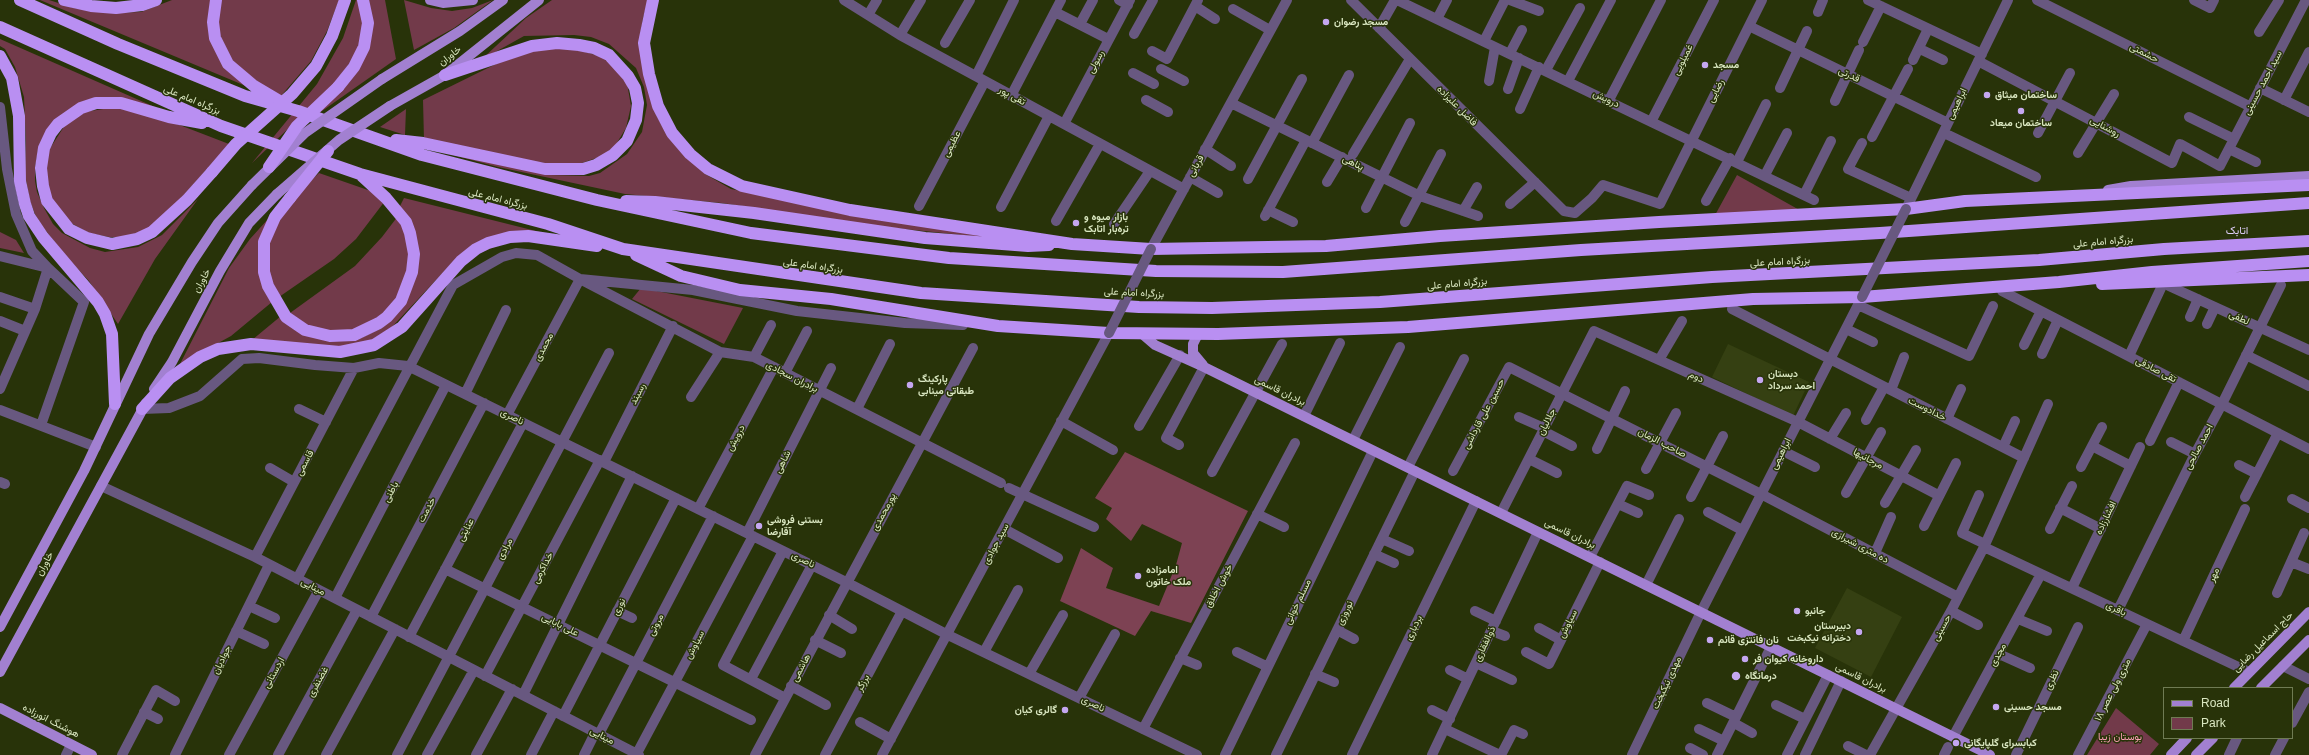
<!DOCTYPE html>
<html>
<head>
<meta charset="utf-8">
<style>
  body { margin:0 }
  #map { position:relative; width:2309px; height:755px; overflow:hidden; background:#283309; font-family:Arial,sans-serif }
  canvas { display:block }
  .legend { position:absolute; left:2163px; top:687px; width:130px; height:52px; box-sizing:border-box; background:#283309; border:1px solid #6f7b53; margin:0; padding:5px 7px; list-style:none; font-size:12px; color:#dae7c1 }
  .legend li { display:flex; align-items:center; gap:8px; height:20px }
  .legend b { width:20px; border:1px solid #6f7b53 }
</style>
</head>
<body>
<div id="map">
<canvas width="2309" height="755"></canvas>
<ul class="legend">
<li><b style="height:5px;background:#a280d1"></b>Road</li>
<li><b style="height:11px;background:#723a4a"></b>Park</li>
</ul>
</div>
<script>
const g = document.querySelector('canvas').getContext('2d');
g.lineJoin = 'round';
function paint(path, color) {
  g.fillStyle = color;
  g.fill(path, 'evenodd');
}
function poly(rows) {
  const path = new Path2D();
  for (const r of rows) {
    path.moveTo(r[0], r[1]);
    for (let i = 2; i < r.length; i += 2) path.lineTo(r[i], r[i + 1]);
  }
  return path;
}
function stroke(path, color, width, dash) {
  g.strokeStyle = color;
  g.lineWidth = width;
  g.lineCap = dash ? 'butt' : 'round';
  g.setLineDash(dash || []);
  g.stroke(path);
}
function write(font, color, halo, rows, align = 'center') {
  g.font = font + ' Arial,Vazirmatn,sans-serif';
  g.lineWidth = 3;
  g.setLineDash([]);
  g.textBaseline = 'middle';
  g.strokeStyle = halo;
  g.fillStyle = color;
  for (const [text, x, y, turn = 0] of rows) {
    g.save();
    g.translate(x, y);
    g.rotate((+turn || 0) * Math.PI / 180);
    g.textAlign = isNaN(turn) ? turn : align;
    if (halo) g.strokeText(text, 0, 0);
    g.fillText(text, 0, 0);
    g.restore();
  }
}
paint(poly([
  [1728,344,1809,382,1793,416,1712,377],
  [1847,588,1902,617,1871,677,1815,648]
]), '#354012');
paint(poly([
  [40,0,49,0,74,8,110,13,141,12,172,0,212,0,211,34,253,89],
  [221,0,339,0,327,31,311,61,280,97,235,66,219,33,219,11],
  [356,0,359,0,364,24,358,52,330,89,252,163,317,84,343,38],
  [368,0,385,0,396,59,305,123,357,70],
  [404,0,431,8,452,11,472,8,493,0,454,28,414,50],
  [552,0,648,0,643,18,639,43,657,117,666,132,705,174,731,189,843,212,1031,242,875,226,722,203,625,194,498,167,423,147,551,175,589,176,600,173,627,154,642,132,647,105,644,87,636,68,609,44,591,37,574,35,524,36,481,60,526,18],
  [0,39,173,115,92,100,38,150,35,168,35,181,37,192,44,208,53,224,62,233,90,248,105,252,138,247,162,235,198,199,155,259,118,324,89,281,65,255,42,226,35,214,30,201,25,175,26,141,24,97,15,67,5,49,0,46],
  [568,47,606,58,627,83,631,106,626,128,615,146,602,156,579,164,552,164,521,160,424,140,423,100,498,63,540,48],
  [116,107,164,119,229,144,168,213,150,228,126,237,109,237,89,233,71,223,50,198,46,167,49,150,65,125,84,112],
  [406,109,405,135,380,127],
  [319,173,388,197,356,239,334,259,279,297,271,283,266,252,276,223,305,186],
  [1737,175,1803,212,1714,217],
  [287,198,261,237,258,247,259,272,272,302,231,336,180,364,229,268,250,239],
  [404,198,556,236,527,233,449,266,391,328,370,341,341,347,252,340,281,316,287,323,361,338,382,328,414,279,400,206],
  [398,216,409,243,407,275,397,300,379,318,359,329,338,332,310,327,290,313,355,266,382,237],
  [0,232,16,240,24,253,0,248],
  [641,288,743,308,724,344,632,299],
  [2116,708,2159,744,2150,755,2087,755]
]), '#723a4a');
paint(poly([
  [1125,452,1248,511,1191,623,1151,611,1135,636,1060,601,1081,548,1113,568,1106,588,1159,606,1176,565,1182,543,1142,524,1131,541,1106,519,1112,508,1095,498]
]), '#7d4253');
stroke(poly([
  [844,0,900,35,1184,189],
  [1119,0,1128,5],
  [1351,0,1564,211,1575,213,1592,198,1603,185,1660,204,1762,0],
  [1397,0,1814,200],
  [1510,0,1539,11],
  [1868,0,1982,54],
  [2037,0,2251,107],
  [2194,0,2210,8,2214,0],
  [1195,6,1215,19],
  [1233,9,1270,30],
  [1055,12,1108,39],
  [1818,12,1823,0],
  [868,15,877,0],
  [1437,19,1447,0],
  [1080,24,1093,0],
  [1749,26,1948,123],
  [1379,28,1395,0],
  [2259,32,2279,0],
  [1134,34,1153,0],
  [900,35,921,0],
  [1484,41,1505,0],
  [1863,42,1881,6],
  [945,43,970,0],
  [1920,49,1943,60],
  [1152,51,1167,59,1198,0],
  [1510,53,1522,30],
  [1913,60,1928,29],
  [1978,61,2172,163,2180,144,2220,166,2306,0],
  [1161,69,1184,81],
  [1546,70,1580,8],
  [1133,73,1154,84],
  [976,76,1014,0],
  [1489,81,1495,47],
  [1568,81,1611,0],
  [1780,88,1807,31],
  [2260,88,2309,112],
  [1508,89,1519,58],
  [1011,96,1061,0],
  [1146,100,1168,112],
  [1609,100,1661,0],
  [2284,100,2309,52],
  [1835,101,1859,50],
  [1231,103,1420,196,1478,216],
  [0,107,7,169,16,214,32,251,48,268],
  [1520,109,1539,67],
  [2189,117,2234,139],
  [1652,120,1714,0],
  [1064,124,1130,0],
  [1944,133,2036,177],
  [2038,133,2070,73],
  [1872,137,1908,69],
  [1312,143,1349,75],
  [1862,143,1848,169,1911,198],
  [1205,149,1231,166],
  [2229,149,2256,162],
  [2078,153,2114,94],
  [1353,154,1410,59],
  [1737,162,1766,104],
  [1765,175,1787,133],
  [1190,177,1218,193],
  [1248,179,1302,79],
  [1327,182,1342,157],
  [1804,195,1831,141],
  [1706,201,1730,158],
  [1510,204,1535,182],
  [919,206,985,81],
  [1001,207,1049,116],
  [1366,208,1410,123],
  [1906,209,2008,0],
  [1268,210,1293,222],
  [1463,211,1477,187],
  [1265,216,1306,140],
  [1056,221,1100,144],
  [1405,222,1441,154],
  [1114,224,1150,171],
  [1151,249,1287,0],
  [0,256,48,268,84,302,41,425],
  [2169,286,2309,350],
  [2002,291,2309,449],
  [0,297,35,309],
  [1858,305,1969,356,1993,306],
  [1732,309,2024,458],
  [2190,317,2198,299],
  [0,321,25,331],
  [2207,324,2215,307],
  [1846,329,1873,342],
  [2024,345,2041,311],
  [2042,354,2058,320],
  [2246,355,2309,386],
  [2129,356,2161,288],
  [754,357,771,325],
  [1659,360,1682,321],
  [785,373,807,331],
  [0,389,35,309,48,268],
  [1891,390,1904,357],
  [465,394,506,310],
  [691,397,720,352],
  [142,409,169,408,200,396,242,359,259,358,315,365,354,368,379,363,408,366,846,582,948,635,1197,755],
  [299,409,326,422],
  [857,409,890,344],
  [0,410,96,447],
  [507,415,580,279,720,352,754,357,1001,483],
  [1304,416,1340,343],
  [1519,417,1544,428],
  [1947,419,1961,389],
  [1866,420,1884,387],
  [1061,421,1113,450],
  [1139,426,1180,355],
  [1543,431,1572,446],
  [1830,439,1846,413],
  [1353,440,1400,347],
  [2150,441,2179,382],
  [2171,442,2195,454],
  [1179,445,1166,438,1204,367],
  [2092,446,2131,466],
  [2003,447,2015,421],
  [1597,449,1625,391],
  [1783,451,1815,467],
  [1529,459,1557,473],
  [604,462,673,326],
  [2239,465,2257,474],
  [1408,467,1464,359],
  [2081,467,2102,427],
  [270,468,294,482],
  [1646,469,1676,413],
  [1453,471,1509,367,1761,494,1958,597],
  [1212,472,1282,344],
  [0,482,5,484],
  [101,486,255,557,639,755],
  [1009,488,1094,527],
  [1846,493,1881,432],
  [1979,495,1962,533,1985,544],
  [1691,497,1723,436],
  [2245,497,2278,433],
  [2292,499,2309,508],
  [1885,503,1916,450],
  [1618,504,1638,513],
  [2060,508,2101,529],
  [698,509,774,367],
  [1708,512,1742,530],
  [1501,513,1594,331,1798,422,1938,495],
  [1257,514,1284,527],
  [1924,526,1956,463],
  [1004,529,1058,558],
  [2050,529,2072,486],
  [747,533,831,368],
  [1382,539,1409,551],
  [1984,547,2249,672],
  [783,551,723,665,785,698],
  [1875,553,1891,517],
  [1374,554,1394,563],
  [255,557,354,368],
  [1590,557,1627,486,1649,495],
  [2291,562,2309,569],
  [445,569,751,720],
  [297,579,453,285,502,257,516,253,537,255,580,279,693,290,797,311,905,323,963,325],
  [1646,585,1679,519],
  [2072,588,2140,447],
  [2277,593,2304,533],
  [335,598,446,385],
  [249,606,275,618],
  [2118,610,2195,454,2222,404,2281,285],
  [617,611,632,618],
  [1475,611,1496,621],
  [1951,611,1978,625],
  [829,615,852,629],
  [371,617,484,403],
  [2018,619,2047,631],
  [1539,628,1561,640],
  [1337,630,1354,639],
  [236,631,264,644],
  [1492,631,1505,636],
  [409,637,523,423],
  [815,640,841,653],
  [2183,641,2245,509],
  [984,652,1018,590],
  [1237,652,1266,666],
  [1526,652,1549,664,1600,562],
  [1999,654,2030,668],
  [1180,658,1197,665],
  [1476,663,1512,680],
  [2283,666,2309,679],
  [1450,670,1468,679],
  [1029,674,1063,615],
  [1315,674,1334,682],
  [485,676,600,460],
  [751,679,812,565],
  [791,686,826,705],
  [523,695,632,476],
  [1079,698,1115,634],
  [1707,703,1736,717],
  [1776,705,1805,719],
  [1432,710,1450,719],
  [144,712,158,719],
  [563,716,676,498],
  [860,722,891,739],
  [1734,723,1752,733],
  [2292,723,2309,692],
  [1143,729,1295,443],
  [1445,729,1500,755],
  [1699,729,1724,741],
  [599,734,713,516],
  [1953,737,2041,574],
  [1848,746,1866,755],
  [1690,748,1703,755],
  [66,755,71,745],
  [122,755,156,690,175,701],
  [175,755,269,565],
  [229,755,319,590],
  [278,755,357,610],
  [326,755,395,629],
  [397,755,609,353],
  [427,755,474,670],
  [476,755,512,689],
  [531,755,554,711],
  [584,755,595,733],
  [636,755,753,536],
  [755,755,973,348],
  [825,755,902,611],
  [882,755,1109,333],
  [1225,755,1373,451],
  [1276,755,1415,471],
  [1352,755,1476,501],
  [1432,755,1538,532],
  [1501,755,1514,730,1523,734],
  [1632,755,1701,612,1862,297],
  [1717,755,1771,647],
  [1787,755,1828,675],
  [1805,755,1841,681],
  [1870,755,1951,611,1984,547,2048,404],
  [1944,755,1948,747],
  [2016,755,2078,627],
  [2078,755,2147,624],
  [2229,755,2237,738],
  [2275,755,2284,738]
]), '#685880', 10);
stroke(poly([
  [430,0,443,3,473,0],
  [382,79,460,31,503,0],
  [390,106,445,75,539,0],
  [2108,190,2131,186,2309,176],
  [1141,333,1155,345,1204,367,1990,755],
  [1198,334,1193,344,1193,353,1203,365],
  [154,389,172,362,220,271,249,223,277,194],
  [0,627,84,471,149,334,192,262,218,223,252,185],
  [0,672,146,403],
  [2234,688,2309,612],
  [2261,688,2309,640],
  [0,708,92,755],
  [2171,755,2187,738],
  [2196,755,2213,738]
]), '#a280d1', 10);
stroke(poly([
  [20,0,118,44,245,96,298,111,422,155,597,200,751,233,949,258,1156,271,1283,272,1581,250,1880,233,2309,203],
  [64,0,91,6,116,8,142,5,156,0],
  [216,0,213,22,215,38,228,64,254,86,281,102],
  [653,0,644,43,649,74,658,106,672,133,690,154,708,169,742,186,850,210,1072,244,1151,249,1326,246,1440,236,1659,222,1906,209,1965,201,2309,185],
  [0,27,221,126,360,174,548,224,623,249,921,293,1139,307,1212,308,1380,302,1712,277,2039,260,2164,249,2309,241],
  [0,56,12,78,19,116,20,181,25,204,29,216,43,237,98,302,105,314,112,334,115,404],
  [338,87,354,67,364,47,368,23,363,0],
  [202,123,169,117,121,103,96,103,81,108,58,124,51,133,44,148,41,168,43,186,47,201,69,229,87,238,112,244,137,239,152,232,187,200,212,172],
  [396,140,423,143,545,169,583,169,596,165,613,155,627,141,636,120,638,103,635,88,628,76,609,55,594,48,579,45,557,43,532,46,445,75],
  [290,198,275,217,264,242,264,272,268,286,286,317,305,330,330,336,354,335,379,323,387,317,401,301,412,272,414,254,410,233,406,222,386,198,362,176],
  [626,201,655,202,754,213,925,238,1028,246,1049,245],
  [636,255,681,276,740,290,831,299,998,326,1109,333,1218,334,1408,327,1753,299,1862,297,2059,282,2152,272,2309,261],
  [2102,284,2309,275],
  [142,409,170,378,200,357,218,349,251,344,340,352,374,345,402,327,461,261,476,249,488,243,510,237,528,236,597,246]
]), '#b98ff2', 12);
stroke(poly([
  [1862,297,1906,209],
  [1109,333,1151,249]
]), '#685880', 10);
stroke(poly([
  [252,185,305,133,382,79],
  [277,194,339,140,390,106]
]), '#a280d1', 10);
stroke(poly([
  [269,167,297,126,338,87],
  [212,172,236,144,292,94,316,66,332,36,345,0],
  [290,198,328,151]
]), '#b98ff2', 12);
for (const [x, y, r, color] of [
  [1326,22,4,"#c5a7f1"],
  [1705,65,4,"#c5a7f1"],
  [1987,95,4,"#c5a7f1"],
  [2021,111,4,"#c5a7f1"],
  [1076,223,4,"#c5a7f1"],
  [1760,380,4,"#c5a7f1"],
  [910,385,4,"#c5a7f1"],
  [759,526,4,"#c5a7f1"],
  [1138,576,4,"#c5a7f1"],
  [1797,611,4,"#c5a7f1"],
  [1859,632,4,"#c5a7f1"],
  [1710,640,4,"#c5a7f1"],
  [1745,659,4,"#c5a7f1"],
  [1736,676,5,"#c5a7f1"],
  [1996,707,4,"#c5a7f1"],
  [1065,710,4,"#c5a7f1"],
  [1956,743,4,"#c5a7f1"]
]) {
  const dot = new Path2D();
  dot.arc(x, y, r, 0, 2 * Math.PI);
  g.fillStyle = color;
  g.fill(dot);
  stroke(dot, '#283309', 1.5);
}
write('bold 10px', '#dae7c1', '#283309', [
  ["مسجد رضوان",1334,22],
  ["مسجد",1713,65],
  ["ساختمان میثاق",1995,95],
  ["ساختمان میعاد",2021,123,"center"],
  ["بازار میوه و",1084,217],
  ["تره‌بار اتابک",1084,229],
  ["دبستان",1768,374],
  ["احمد سرداد",1768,386],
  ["پارکینگ",918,379],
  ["طبقاتی مینابی",918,391],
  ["بستنی فروشی",767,520],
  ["آقارضا",767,532],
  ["امامزاده",1146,570],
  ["ملک خاتون",1146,582],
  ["جانبو",1805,611],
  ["دبیرستان",1851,626,"right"],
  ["دخترانه نیکبخت",1851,638,"right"],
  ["نان فانتزی قائم",1718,640],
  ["داروخانه کیوان فر",1753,659],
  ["درمانگاه",1745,676],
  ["مسجد حسینی",2004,707],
  ["گالری کیان",1057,710,"right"],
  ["کبابسرای گلپایگانی",1964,743]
], 'left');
write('10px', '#dae7c1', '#283309', [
  ["حشمتی",2144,53,27],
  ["خاوران",450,56,-38],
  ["غمیلویی",1683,60,-63],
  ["رسولی",1096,62,-62],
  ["قدرتی",1849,75,26],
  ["سید احمد حسینی",2263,83,-62],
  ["رضایی",1716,91,-63],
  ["تقی پور",1012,96,28],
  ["درویش",1606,99,25],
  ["بزرگراه امام علی",192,100,23],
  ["ابراهیمی",1957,104,-64],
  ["فاضل علیزاده",1457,106,45],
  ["روشنایی",2105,127,28],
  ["عظیمی",952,144,-62],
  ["پناهی",1353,163,26],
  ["قربانی",1196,166,-61],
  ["بزرگراه امام علی",498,199,14],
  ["بزرگراه امام علی",2103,242,-5],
  ["بزرگراه امام علی",1780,262,-3],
  ["بزرگراه امام علی",813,266,8],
  ["خاوران",202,281,-61],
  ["بزرگراه امام علی",1457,284,-5],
  ["بزرگراه امام علی",1134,293,3],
  ["لطفی",2239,318,24],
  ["محمدی",544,347,-62],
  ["تقی صادقی",2156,370,27],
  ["برادران سجادی",792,377,27],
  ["دوم",1696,377,24],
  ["برادران قاسمی",1280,391,26],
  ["رسبند",638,394,-63],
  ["خدادوست",1927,409,27],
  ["حسین علی قارداشی",1484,414,-62],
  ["ناصری",512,417,26],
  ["جلالیان",1547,422,-63],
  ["درویش",736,438,-62],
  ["صاحب الزمان",1662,443,27],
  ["احمد صالحی",2199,447,-62],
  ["ابراهیمی",1781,454,-63],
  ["مرجانیها",1868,459,28],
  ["شاهی",783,462,-63],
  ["قاسمی",305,463,-62],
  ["باطنی",391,492,-62],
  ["خدمت",427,510,-62],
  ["پورمحمدی",884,512,-62],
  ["افشارزاده",2106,518,-64],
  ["عنایتی",466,530,-62],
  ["برادران قاسمی",1570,534,26],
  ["سید جوادی",996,544,-62],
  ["ده متری شیرازی",1860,546,28],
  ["مرادی",505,549,-62],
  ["ناصری",803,560,26],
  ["خاوران",45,564,-61],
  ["خداکرمی",543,568,-62],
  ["مهر",2214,575,-65],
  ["خوش اخلاق",1219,586,-62],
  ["مینایی",313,587,27],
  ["مسلم خوانی",1298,602,-64],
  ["نوری",619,607,-63],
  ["باقری",2116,609,25],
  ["نوروزی",1345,613,-64],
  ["سیاوش",1568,624,-63],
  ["علی بابایی",560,625,26],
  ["مروتی",656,625,-62],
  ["بردباری",1414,628,-64],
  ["حسینی",1942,628,-61],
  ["حاج اسماعیل رضایی",2263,642,-45],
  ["ذوالفقاری",1485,644,-65],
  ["سیاوش",695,645,-62],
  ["مجدی",1998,655,-61],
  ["جوادیان",222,660,-64],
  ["هاشمی",801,668,-62],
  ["اردستانی",274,673,-61],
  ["برادران قاسمی",1861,678,26],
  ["نظری",2052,680,-64],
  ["غضنفری",318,682,-61],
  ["برزگر",863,683,-62],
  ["مهدی نیکبخت",1667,683,-65],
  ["۱۸ متری ولی عصر",2113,690,-63],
  ["ناصری",1093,704,26],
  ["هوشنگ انورزاده",51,721,27],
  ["مینایی",602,736,27]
]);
write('10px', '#fda0b9', '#283309', [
  ["بوستان زیبا",2120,737]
]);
write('11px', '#dbcbf5', '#283309', [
  ["اتابک",2237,231]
]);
</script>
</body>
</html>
